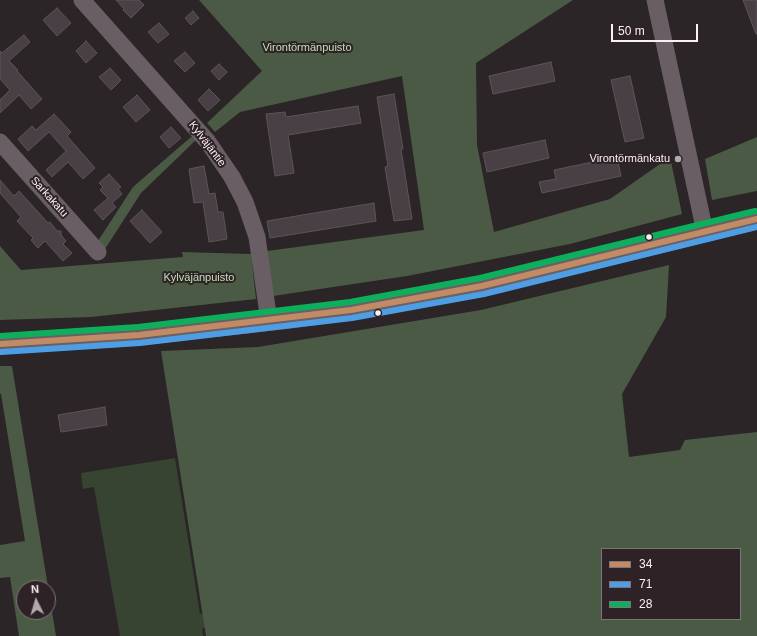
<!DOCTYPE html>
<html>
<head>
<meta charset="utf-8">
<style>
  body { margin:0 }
  #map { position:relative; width:757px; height:636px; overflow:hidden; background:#2b2528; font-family:Arial,sans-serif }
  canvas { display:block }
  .legend { position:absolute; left:601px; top:548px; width:140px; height:72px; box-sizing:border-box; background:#2e2227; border:1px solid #7f7479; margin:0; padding:5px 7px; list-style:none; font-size:12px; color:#f9f0f4 }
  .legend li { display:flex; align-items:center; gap:8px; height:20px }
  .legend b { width:20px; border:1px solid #7f7479 }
  .north { position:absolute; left:16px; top:580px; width:40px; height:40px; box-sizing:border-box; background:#2e2227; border:1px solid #7f7479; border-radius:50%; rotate:355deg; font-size:11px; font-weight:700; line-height:16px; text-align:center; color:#f9f0f4 }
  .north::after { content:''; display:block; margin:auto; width:14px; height:18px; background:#b1a9ad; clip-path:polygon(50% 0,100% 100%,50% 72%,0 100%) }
  .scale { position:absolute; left:611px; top:24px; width:87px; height:18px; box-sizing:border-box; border:2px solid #f9f0f4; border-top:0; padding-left:5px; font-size:12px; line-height:14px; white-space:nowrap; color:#f9f0f4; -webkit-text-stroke:3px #2e2227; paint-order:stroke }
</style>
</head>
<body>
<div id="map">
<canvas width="757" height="636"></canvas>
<ul class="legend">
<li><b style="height:5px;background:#c18c65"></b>34</li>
<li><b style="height:5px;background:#4d9ee5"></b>71</li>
<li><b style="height:5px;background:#0daf5c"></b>28</li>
</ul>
<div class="north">N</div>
<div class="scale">50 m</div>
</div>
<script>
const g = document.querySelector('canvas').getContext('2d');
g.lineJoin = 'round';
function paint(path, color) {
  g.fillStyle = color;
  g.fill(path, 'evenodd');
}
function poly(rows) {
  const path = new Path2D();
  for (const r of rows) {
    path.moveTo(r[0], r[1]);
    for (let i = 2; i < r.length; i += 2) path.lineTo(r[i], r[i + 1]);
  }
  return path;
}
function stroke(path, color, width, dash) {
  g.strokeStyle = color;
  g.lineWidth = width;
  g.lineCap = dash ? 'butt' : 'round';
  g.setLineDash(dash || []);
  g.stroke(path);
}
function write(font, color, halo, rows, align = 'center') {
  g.font = font + ' Arial,sans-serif';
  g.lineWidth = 4;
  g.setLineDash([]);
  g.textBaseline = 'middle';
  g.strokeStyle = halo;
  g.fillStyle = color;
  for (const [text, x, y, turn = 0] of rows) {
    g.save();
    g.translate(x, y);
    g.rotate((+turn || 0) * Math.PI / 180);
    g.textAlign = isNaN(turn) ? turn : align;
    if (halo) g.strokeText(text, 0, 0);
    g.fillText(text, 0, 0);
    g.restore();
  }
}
paint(poly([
  [175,458,200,614,212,612,215,626,202,628,203,636,120,636,94,487,83,489,81,473]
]), '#374431');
paint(poly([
  [199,0,573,0,476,63,477,145,494,232,610,199,670,157,682,214,570,244,407,276,273,296,267,251,424,230,402,76,240,112,215,132,207,123,262,71],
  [191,137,198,138,141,193,105,249,98,241,133,187],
  [757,137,757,191,712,200,705,159],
  [0,246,21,270,183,257,182,252,251,254,256,299,91,317,0,320],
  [669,265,666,317,622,394,629,457,680,450,685,440,757,432,757,636,206,636,161,351,258,347,481,310],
  [602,549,740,549,740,619,602,619],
  [0,366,12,366,56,636,19,636,10,577,0,578,0,545,25,541,1,394,0,393],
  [24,588,48,588,48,612,24,612]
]), '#4b5a45');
const building = poly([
  [116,0,139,0,144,5,131,18,123,10,124,9,116,0],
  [743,0,757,0,757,34,756,34,743,0],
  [57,8,71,23,57,36,43,20,57,8],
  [193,11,199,18,191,25,185,18,193,11],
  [159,23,169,34,158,43,148,32,159,23],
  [24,35,30,42,9,61,18,70,17,71,42,99,31,109,19,95,0,113,0,100,10,90,0,79,0,51,2,53,24,35],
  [86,41,97,53,86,63,76,51,86,41],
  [185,52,195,63,185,72,174,61,185,52],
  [551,62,555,81,493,94,489,76,551,62],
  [219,64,227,72,219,80,211,71,219,64],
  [110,68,121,80,111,90,99,77,110,68],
  [630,76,644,138,625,142,611,80,630,76],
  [209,89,220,100,208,111,198,100,209,89],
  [394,94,403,149,401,149,412,219,394,221,385,167,388,166,377,97,394,94],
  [137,95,150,110,136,122,123,107,137,95],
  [358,106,361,123,288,135,294,173,275,176,266,114,285,112,286,117,358,106],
  [54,114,71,132,67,136,95,168,83,179,68,162,52,177,46,170,66,151,49,132,28,151,18,139,32,126,36,130,54,114],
  [171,127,181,138,169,148,160,137,171,127],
  [545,140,549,158,487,172,483,153,545,140],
  [617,157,621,176,542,193,539,182,556,179,554,170,617,157],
  [204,166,209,194,215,193,218,212,223,212,227,239,209,242,203,202,194,203,189,169,204,166],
  [109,174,121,187,118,189,122,194,112,203,116,207,103,220,94,210,108,198,100,190,103,187,99,183,109,174],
  [0,180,14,196,19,191,48,223,50,222,57,231,61,231,61,235,66,241,63,244,72,253,63,261,45,241,38,248,31,240,33,238,17,221,21,217,0,193,0,180],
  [374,203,376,221,270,238,267,221,374,203],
  [142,210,162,232,150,243,130,221,142,210],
  [105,407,107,425,61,432,58,415,105,407]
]);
paint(building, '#484044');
stroke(building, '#5b5558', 1);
stroke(poly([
  [82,0,208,142,232,177,245,202,257,237,269,321],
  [655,0,705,232],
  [0,142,98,252]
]), '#695e64', 17);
stroke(poly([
  [0,344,139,335,281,319,351,310,482,286,757,219]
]), '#6b5f64', 21);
stroke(poly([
  [0,344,139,335,351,310,482,286,757,219]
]), '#c18c65', 6);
stroke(poly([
  [1,352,140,343,352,318,484,294,757,227]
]), '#4d9ee5', 6);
stroke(poly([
  [0,336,138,327,350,302,480,278,755,211]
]), '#0daf5c', 6);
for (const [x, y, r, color] of [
  [678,159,4,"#b1a9ad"],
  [649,237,3.5,"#f9f0f4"],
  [378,313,3.5,"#f9f0f4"]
]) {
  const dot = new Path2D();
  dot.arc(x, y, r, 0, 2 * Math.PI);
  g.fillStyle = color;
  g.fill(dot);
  stroke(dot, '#2e2227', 1.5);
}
write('11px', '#bde0b0', '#2e2227', [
  ["Virontörmänpuisto",307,48],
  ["Kylväjänpuisto",199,278]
]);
write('11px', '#f9f0f4', '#2e2227', [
  ["Kylväjäntie",207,144,53],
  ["Sarkakatu",49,197,48]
]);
write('11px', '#f9f0f4', '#2e2227', [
  ["Virontörmänkatu",670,159]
], 'right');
</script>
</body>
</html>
